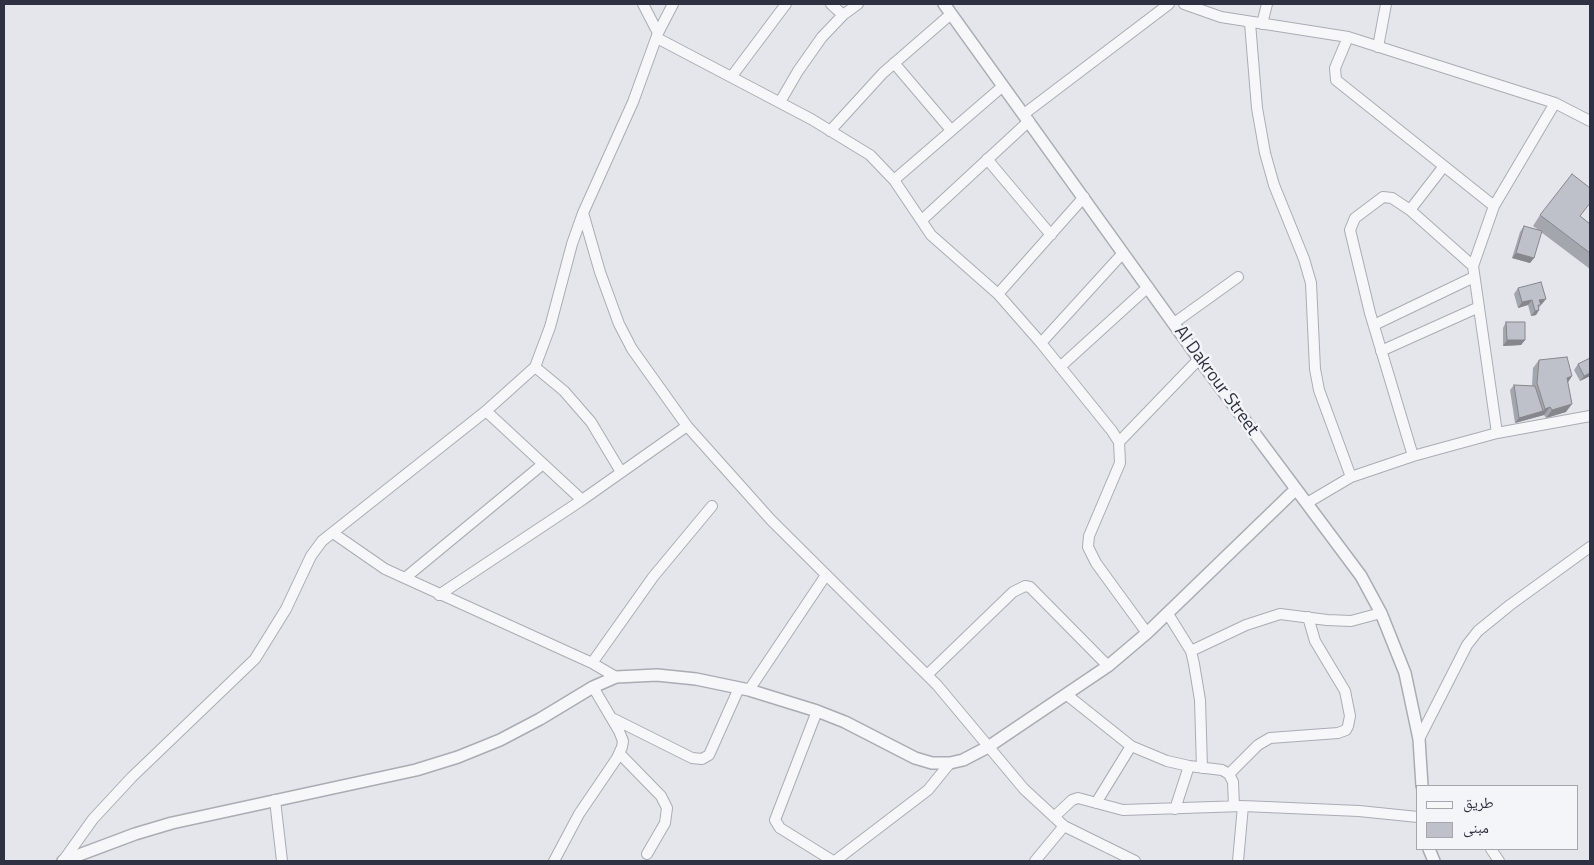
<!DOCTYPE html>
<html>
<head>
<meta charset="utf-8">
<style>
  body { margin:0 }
  #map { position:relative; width:1594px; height:865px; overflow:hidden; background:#e4e6eb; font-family:"Titillium Web","Noto Naskh Arabic",sans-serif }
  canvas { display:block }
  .frame { position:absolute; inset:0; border:5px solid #2e3141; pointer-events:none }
  .legend { position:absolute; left:1416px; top:785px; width:162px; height:65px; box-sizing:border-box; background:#f4f5f8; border:1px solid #a5a7af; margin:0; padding:6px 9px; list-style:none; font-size:15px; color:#2e3141 }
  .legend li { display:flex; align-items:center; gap:10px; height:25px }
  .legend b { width:25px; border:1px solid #a5a7af }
</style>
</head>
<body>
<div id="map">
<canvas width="1594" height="865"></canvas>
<div class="frame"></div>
<ul class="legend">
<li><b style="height:6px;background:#f7f7f9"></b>طريق</li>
<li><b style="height:14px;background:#bfc1ca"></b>مبنى</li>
</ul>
</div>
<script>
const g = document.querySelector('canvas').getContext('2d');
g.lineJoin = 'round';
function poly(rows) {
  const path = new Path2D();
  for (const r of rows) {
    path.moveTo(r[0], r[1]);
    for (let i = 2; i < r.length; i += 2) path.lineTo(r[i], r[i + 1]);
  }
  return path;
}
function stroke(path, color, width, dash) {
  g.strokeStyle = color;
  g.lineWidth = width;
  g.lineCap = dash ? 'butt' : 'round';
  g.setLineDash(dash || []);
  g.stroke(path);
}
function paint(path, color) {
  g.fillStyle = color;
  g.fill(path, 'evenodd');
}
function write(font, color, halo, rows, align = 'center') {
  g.font = font + ' "Titillium Web",sans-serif';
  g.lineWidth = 5;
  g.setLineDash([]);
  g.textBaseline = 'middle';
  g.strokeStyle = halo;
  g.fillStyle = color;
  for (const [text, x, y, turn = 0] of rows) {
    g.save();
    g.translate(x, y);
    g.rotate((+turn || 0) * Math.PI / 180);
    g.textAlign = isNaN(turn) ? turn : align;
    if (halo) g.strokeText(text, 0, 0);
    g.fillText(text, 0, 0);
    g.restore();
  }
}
const minor = poly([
  [643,4,658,33],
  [831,4,843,15],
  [1184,4,1221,17,1348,37,1555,103,1590,121],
  [1250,23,1257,108,1265,153,1274,185,1304,259,1311,283,1315,369,1319,390,1351,477],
  [1262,24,1267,4],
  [1348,37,1335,68,1336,80,1494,206],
  [657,38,811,119,870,155,894,180,931,235,998,294,1041,343,1112,431,1119,442,1120,463,1089,536,1088,547,1096,563,1147,633],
  [1378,47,1386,4],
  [894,63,951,130],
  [732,76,786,4],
  [780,102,798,71,822,37,843,15,858,4],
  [1024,114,1169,4],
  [830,131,883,73,951,14],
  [987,159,1051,235],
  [1444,166,1410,210,1473,266],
  [894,180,1003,86],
  [1410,210,1392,198,1383,197,1355,218,1350,230,1370,313,1413,456],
  [583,213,600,272,619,324,632,349,687,426,771,520,937,685,1024,789,1064,826,1135,861],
  [922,220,1029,121],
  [998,294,1084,197],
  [1174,323,1238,277],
  [1374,325,1474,277],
  [1041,343,1123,253],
  [1381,351,1479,307],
  [535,367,564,391,591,422,621,472],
  [1060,367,1148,287],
  [486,411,582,500],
  [1497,433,1473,266,1494,206,1555,103],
  [1119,442,1199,359],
  [1307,503,1351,477,1413,456,1497,433,1590,416],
  [333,533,385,569,592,663,616,677],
  [405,578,543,464],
  [439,595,582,500,687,426],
  [1168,614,1191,651,1194,664,1200,700,1202,768],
  [1191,651,1246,625,1280,614,1327,620,1351,621,1381,613],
  [592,663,653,577,712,506],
  [927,675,1013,592,1025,586,1030,587,1108,666],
  [749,690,826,575],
  [1067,695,1131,746,1167,761,1189,766,1222,770,1229,774,1233,782,1234,806],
  [817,711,775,820,780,828,833,861],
  [612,718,692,758,702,759,709,755,739,688],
  [1419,739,1467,645,1478,631,1510,605,1590,547],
  [620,754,661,796,667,808,665,823,647,854],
  [1229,774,1258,745,1270,738,1338,733,1346,730,1348,726,1350,716,1345,691,1315,641,1308,617],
  [275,800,282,861],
  [1096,803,1131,746],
  [1175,809,1189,766],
  [1054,817,1072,800,1078,798,1123,810,1243,806,1359,811,1418,817],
  [1491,849,1499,861],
  [63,861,93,819,132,777,255,659,286,609,311,556,322,541,486,411,535,367,550,327,572,244,583,213,633,102,658,33,673,4],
  [554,861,579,814,617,758,622,747,623,741,619,731,593,687],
  [835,861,928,790,950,763],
  [1035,861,1064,826],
  [1238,861,1243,806]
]);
const tertiary = poly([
  [944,4,1199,359,1361,576,1381,613,1405,673,1419,739,1422,786],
  [1429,849,1434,861],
  [63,861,135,834,172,823,416,770,458,757,500,740,540,719,593,687,616,677,657,675,696,679,749,690,817,711,845,722,915,758,932,763,950,763,963,760,988,747,1108,666,1147,633,1296,489]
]);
stroke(minor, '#aaacb5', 12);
stroke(tertiary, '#aaacb5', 14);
stroke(minor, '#f7f7f9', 10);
stroke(tertiary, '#f7f7f9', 11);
paint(poly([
  [1540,215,1581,217,1590,224,1590,269,1541,232,1534,258,1530,263,1512,258,1520,232,1524,226,1540,231,1533,226],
  [1518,288,1546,299,1541,304,1539,308,1539,310,1536,315,1531,316,1528,305,1518,308,1514,294],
  [1506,322,1525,340,1521,345,1503,346,1503,328],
  [1590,358,1590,376,1580,381,1574,370,1578,364],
  [1539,360,1572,376,1568,382,1566,412,1546,418,1544,415,1515,423,1510,390,1514,385,1532,386,1533,368]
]), '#a4a6ae');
paint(poly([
  [1516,253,1534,258,1530,263,1512,258],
  [1546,299,1542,304,1535,306,1539,300],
  [1532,300,1528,305,1518,308,1522,302],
  [1539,310,1536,315,1531,316,1535,311],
  [1507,340,1525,340,1521,345,1503,346],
  [1590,373,1590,376,1580,381,1584,376],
  [1572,376,1566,385,1567,378],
  [1572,404,1566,412,1546,418,1552,410],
  [1550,407,1544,415,1515,423,1519,418,1543,411,1545,409]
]), '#86878d');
const building = poly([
  [1572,174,1590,188,1590,203,1580,216,1590,224,1590,253,1540,215,1572,174],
  [1524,226,1542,231,1534,258,1516,253,1524,226],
  [1541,282,1546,299,1539,300,1541,305,1538,305,1539,310,1535,311,1532,300,1522,302,1518,288,1541,282],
  [1506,322,1525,322,1525,340,1507,340,1506,322],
  [1567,357,1572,376,1567,378,1572,404,1552,410,1550,407,1545,409,1537,383,1539,360,1567,357],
  [1590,358,1590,373,1584,376,1578,364,1590,358],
  [1514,385,1535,386,1543,411,1519,418,1514,385]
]);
paint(building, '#bfc1ca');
stroke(building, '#86878d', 1);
write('18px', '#2e3141', '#f4f5f8', [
  ["Al Dakrour Street",1216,381,54]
]);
</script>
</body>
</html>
